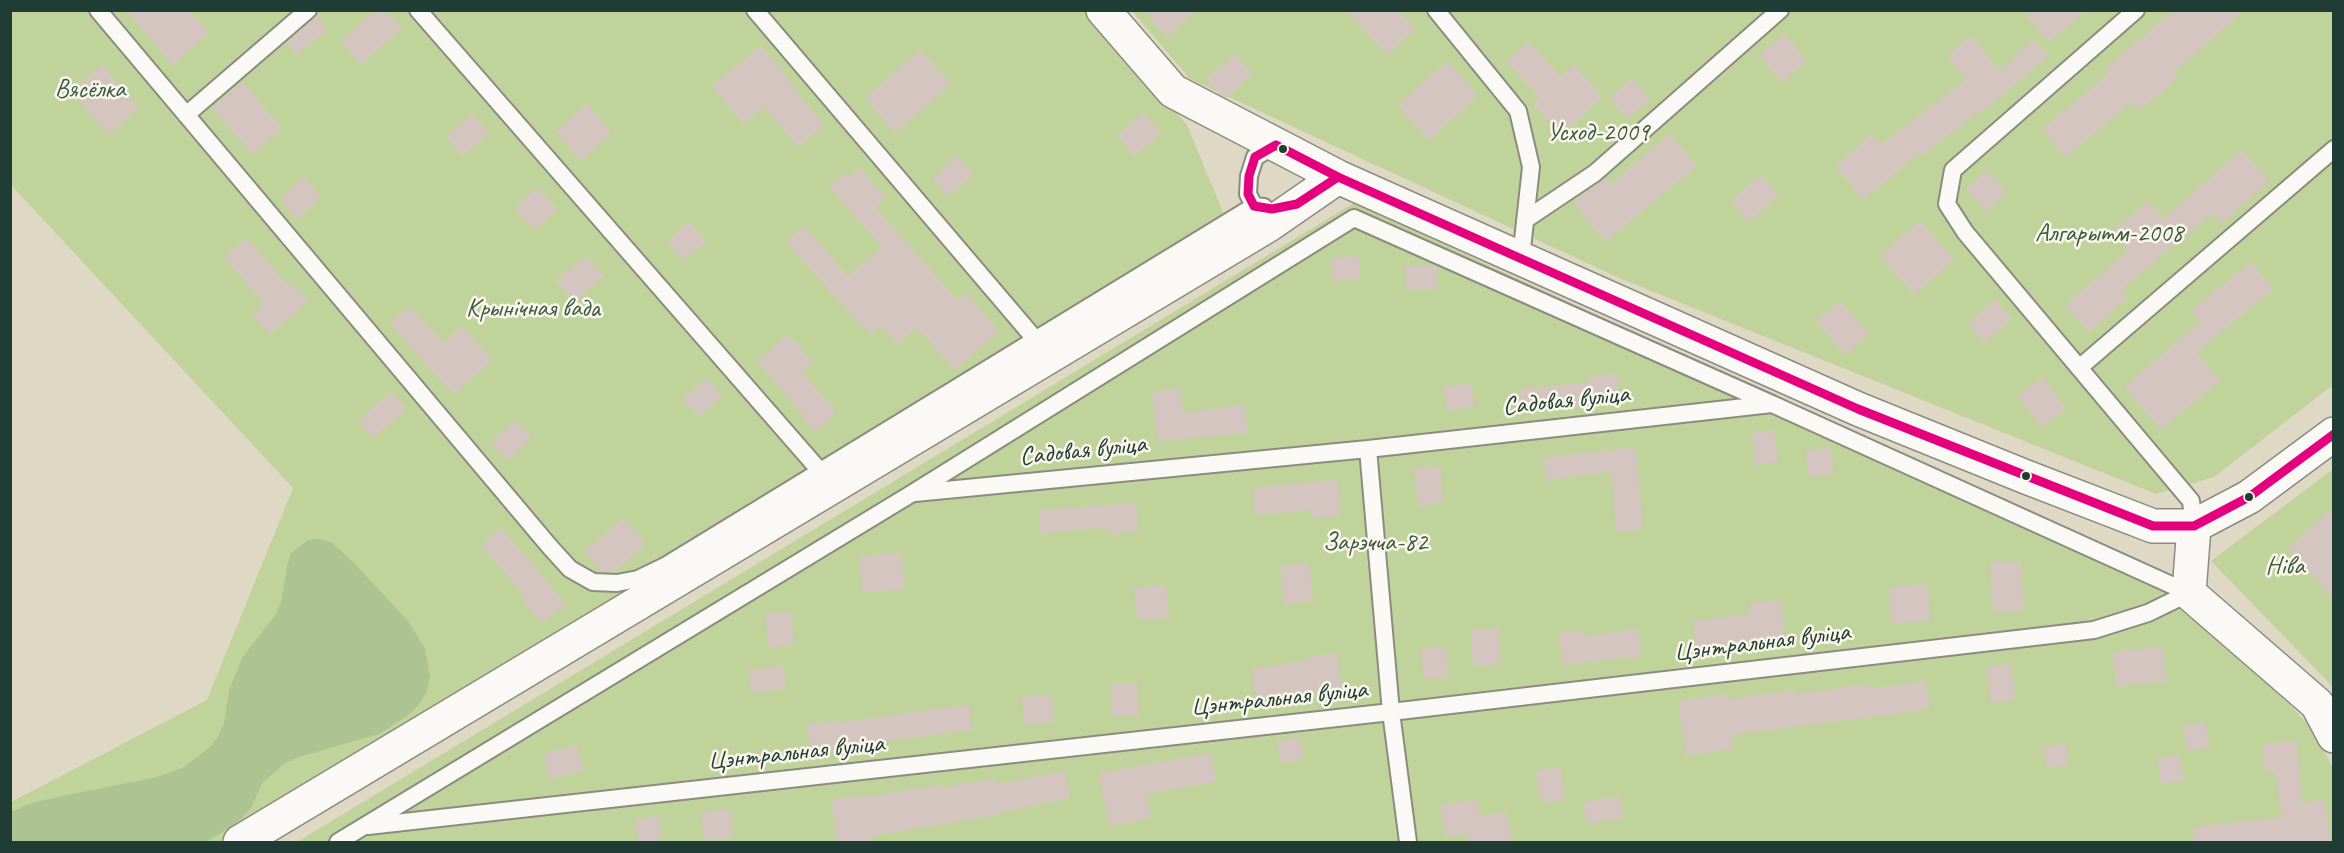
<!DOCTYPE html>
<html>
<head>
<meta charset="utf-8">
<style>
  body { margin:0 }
  #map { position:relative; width:2344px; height:853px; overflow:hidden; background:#dfd8c4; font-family:Caveat,sans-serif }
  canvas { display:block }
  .frame { position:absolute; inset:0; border:12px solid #1f3d34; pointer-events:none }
</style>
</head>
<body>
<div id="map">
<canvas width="2344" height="853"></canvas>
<div class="frame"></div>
</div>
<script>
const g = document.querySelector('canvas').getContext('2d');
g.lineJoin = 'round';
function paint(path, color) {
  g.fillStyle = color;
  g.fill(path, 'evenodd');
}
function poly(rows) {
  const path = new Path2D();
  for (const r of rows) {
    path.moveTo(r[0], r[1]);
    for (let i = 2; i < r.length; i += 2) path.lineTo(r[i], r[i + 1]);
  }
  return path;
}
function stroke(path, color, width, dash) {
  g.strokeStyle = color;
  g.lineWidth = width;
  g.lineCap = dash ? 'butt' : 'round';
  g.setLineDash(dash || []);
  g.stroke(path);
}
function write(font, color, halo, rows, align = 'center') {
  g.font = font + ' Caveat,sans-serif';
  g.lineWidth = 5;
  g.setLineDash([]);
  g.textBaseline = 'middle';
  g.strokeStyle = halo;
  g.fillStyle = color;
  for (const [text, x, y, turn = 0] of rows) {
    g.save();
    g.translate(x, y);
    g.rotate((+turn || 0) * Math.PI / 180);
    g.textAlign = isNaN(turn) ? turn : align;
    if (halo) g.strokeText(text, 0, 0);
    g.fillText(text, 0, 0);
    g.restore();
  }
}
paint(poly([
  [10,11,1088,11,1187,125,1232,234,221,842,11,842,11,802,207,700,293,488,11,185],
  [1132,11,2333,11,2333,385,2214,477,2156,494,1619,278,1190,79],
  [1354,203,2135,564,2242,653,2315,732,2334,771,2333,842,297,842],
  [2333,469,2333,687,2211,561]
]), '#c0d39b');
paint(poly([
  [319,539,331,542,354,563,408,621,425,648,430,676,427,691,420,703,410,714,379,734,299,757,284,764,263,782,251,808,243,817,232,826,206,842,11,842,11,812,32,803,62,796,157,777,182,768,209,748,217,738,224,723,229,691,242,658,276,614,281,602,287,567,291,553,308,540]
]), '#adc392');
paint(poly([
  [126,10,189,10,209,33,173,65],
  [376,10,386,10,402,29,361,64,341,41],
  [1143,10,1197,10,1167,37],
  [1346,10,1398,10,1415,29,1387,55],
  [2023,10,2087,10,2048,42],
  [2174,10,2245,10,2173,73,2178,78,2140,110,2133,101,2066,157,2042,129,2109,74,2105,69],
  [316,16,327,29,297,55,286,43],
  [1785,34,1807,62,1781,82,1759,55],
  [1971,36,2000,71,2034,39,2049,56,1982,112,1980,110,1923,155,1920,152,1864,200,1835,166,1872,134,1881,145,1966,80,1947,56],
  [1529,42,1561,77,1574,65,1602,97,1561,135,1532,103,1539,97,1506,61],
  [762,46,793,85,791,86,824,125,799,147,764,107,743,124,712,85],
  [920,50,951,84,895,133,865,98],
  [1235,54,1253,74,1226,98,1219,94,1206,79],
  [1447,61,1478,96,1429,140,1398,105],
  [102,65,139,108,109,135,71,92],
  [1632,78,1650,99,1628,119,1609,98],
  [242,82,282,128,253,154,212,108],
  [587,104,612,133,581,160,556,132],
  [1143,113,1161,134,1135,156,1117,136],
  [472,114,489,133,463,156,446,137],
  [1669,134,1697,166,1605,242,1573,202,1605,178,1610,185],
  [2242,150,2269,181,2222,223,2213,213,2121,290,2128,298,2089,332,2065,305,2129,250,2112,231,2148,201,2163,219],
  [957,156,973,175,948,197,932,179],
  [859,168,886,198,875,207,958,301,966,293,999,331,955,370,917,327,898,344,881,325,870,335,786,242,804,226,848,276,882,247,829,186,845,173,848,177],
  [1987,171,2007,193,1986,211,1966,189],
  [1761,175,1779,196,1748,222,1731,200],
  [304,177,321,197,297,219,280,199],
  [538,188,558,209,534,230,514,208],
  [1920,221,1954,259,1914,295,1880,256],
  [689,222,706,241,684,260,667,242],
  [246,238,287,284,290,282,308,302,270,334,252,314,265,304,224,257],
  [586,256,604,276,574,302,556,281],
  [1359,256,1360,279,1332,281,1331,258],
  [2251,262,2273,289,2196,353,2220,380,2161,430,2124,387,2200,322,2191,311],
  [1405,265,1437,266,1437,289,1405,290],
  [1995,300,2012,319,1985,343,1968,323],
  [1840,301,1869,334,1845,355,1816,321],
  [410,306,443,343,462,326,492,360,454,394,390,324],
  [788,334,813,363,802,373,837,412,815,432,800,414,802,413,757,361],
  [1616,374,1620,401,1521,414,1519,389,1590,382,1589,377],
  [2043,377,2066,409,2041,427,2018,396],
  [706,378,722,396,699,417,683,399],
  [1471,383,1474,407,1447,411,1443,387],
  [1181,389,1183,413,1245,405,1248,433,1158,441,1152,392],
  [391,392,406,410,373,438,358,421],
  [516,420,532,438,507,460,491,442],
  [1774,430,1778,462,1755,465,1752,433],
  [1636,447,1643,529,1616,532,1611,471,1547,481,1543,458],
  [1831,448,1834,474,1809,477,1806,450],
  [1440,466,1444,503,1418,506,1414,468],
  [1338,479,1341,515,1312,518,1311,510,1255,515,1253,488],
  [1136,503,1138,531,1107,534,1106,527,1041,534,1039,510],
  [2334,506,2334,599,2288,549],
  [623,518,646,544,614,572,602,572,584,552],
  [501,528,566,604,543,623,521,598,525,595,481,545],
  [902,553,904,590,862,592,859,556],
  [2021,561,2024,612,1993,613,1990,562],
  [1309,563,1313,601,1284,604,1280,566],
  [1928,584,1930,621,1891,624,1889,587],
  [1166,585,1169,618,1137,620,1134,588],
  [1781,600,1785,639,1725,644,1725,646,1697,650,1693,621,1750,614,1750,603],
  [791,612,794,644,769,648,765,614],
  [1499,628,1501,664,1473,666,1471,630],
  [1638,629,1641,656,1563,665,1559,633,1584,631,1584,636],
  [1446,647,1449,677,1424,679,1421,649],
  [2163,647,2167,681,2116,686,2113,652],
  [1338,654,1341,689,1314,692,1313,690,1256,698,1252,669,1310,660,1310,656],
  [2011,664,2016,700,1991,703,1986,667],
  [783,666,786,689,751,693,748,670],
  [1926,681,1930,709,1732,735,1734,749,1686,756,1678,701,1726,694,1727,700,1795,690,1795,694,1869,684,1870,689],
  [1111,683,1138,683,1139,715,1112,716],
  [1052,695,1054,722,1024,725,1022,697],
  [969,705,972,730,810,751,807,724,835,721,835,723],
  [2206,722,2209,748,2187,751,2183,725],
  [1300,737,1304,759,1281,763,1277,741],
  [2297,741,2302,803,2324,799,2331,843,2193,843,2193,827,2282,817,2275,772,2265,772,2263,744],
  [2067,744,2069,765,2046,768,2043,746],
  [577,745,584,770,550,779,544,754],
  [1211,753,1216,782,1147,794,1151,818,1109,826,1099,773],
  [2180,755,2184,781,2161,784,2157,758],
  [1561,767,1565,800,1540,803,1536,770],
  [1065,771,1070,798,1002,812,1002,814,872,836,873,843,837,843,831,800,867,795,867,797,939,785,939,788,997,779,997,784],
  [1620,796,1624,817,1587,824,1583,802],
  [1477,799,1480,816,1507,812,1512,843,1468,843,1466,833,1445,837,1440,805],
  [731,809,734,838,705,841,701,812],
  [659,816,662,840,638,843,635,820]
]), '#d4c5c0');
const service = poly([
  [98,10,550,547,570,569,593,582,617,583,638,579,665,566,1254,206],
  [418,10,820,471],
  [755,10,1035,339],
  [1436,10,1518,111,1531,167,1521,258],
  [2136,10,1953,170,1947,204,1965,232,2191,501,2194,526],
  [186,115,308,10],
  [1264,207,1254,206,1248,194,1249,176,1255,157,1276,145],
  [1525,220,1595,173,1780,10],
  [2079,368,2334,149],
  [1368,449,1391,712,1408,842],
  [915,493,1368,449,1772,404,2189,593],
  [368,826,1391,712,2094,630,2148,613,2189,593],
  [338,842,911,494,1354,218,1772,404]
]);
const minor = poly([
  [1103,10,1173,91,1338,177,1858,409,2026,477,2153,526,2194,526,2249,497,2334,434],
  [2194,526,2189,593,2317,704,2334,736],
  [240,842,1270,224,1338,177]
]);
stroke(service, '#8a8c80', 20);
stroke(minor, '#8a8c80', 36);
stroke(service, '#faf9f6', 16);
stroke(minor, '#faf9f6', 33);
stroke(poly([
  [1276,145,1338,177,1297,204,1272,209,1254,206,1248,194,1249,176,1255,157,1276,145],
  [1338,177,1858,409,2153,526,2194,526,2249,497,2334,434]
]), '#e5007d', 9);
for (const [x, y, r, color] of [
  [1283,149,5,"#1f3d34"],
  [2026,476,5,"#1f3d34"],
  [2249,497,5,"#1f3d34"]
]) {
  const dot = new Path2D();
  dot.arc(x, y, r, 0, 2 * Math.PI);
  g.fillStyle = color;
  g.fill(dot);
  stroke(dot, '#fbf7ec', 2);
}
write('26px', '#3a5a42', '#fbf7ec', [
  ["Вясёлка",90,90],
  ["Усход-2009",1598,133],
  ["Алгарытм-2008",2109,234],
  ["Крынічная вада",533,309],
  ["Зарэчча-82",1375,543],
  ["Ніва",2285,567]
]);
write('26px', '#1f3d34', '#fbf7ec', [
  ["Садовая вуліца",1566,401,-6],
  ["Садовая вуліца",1083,451,-6],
  ["Цэнтральная вуліца",1762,643,-7],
  ["Цэнтральная вуліца",1279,699,-6],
  ["Цэнтральная вуліца",796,753,-6]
]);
</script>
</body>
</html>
